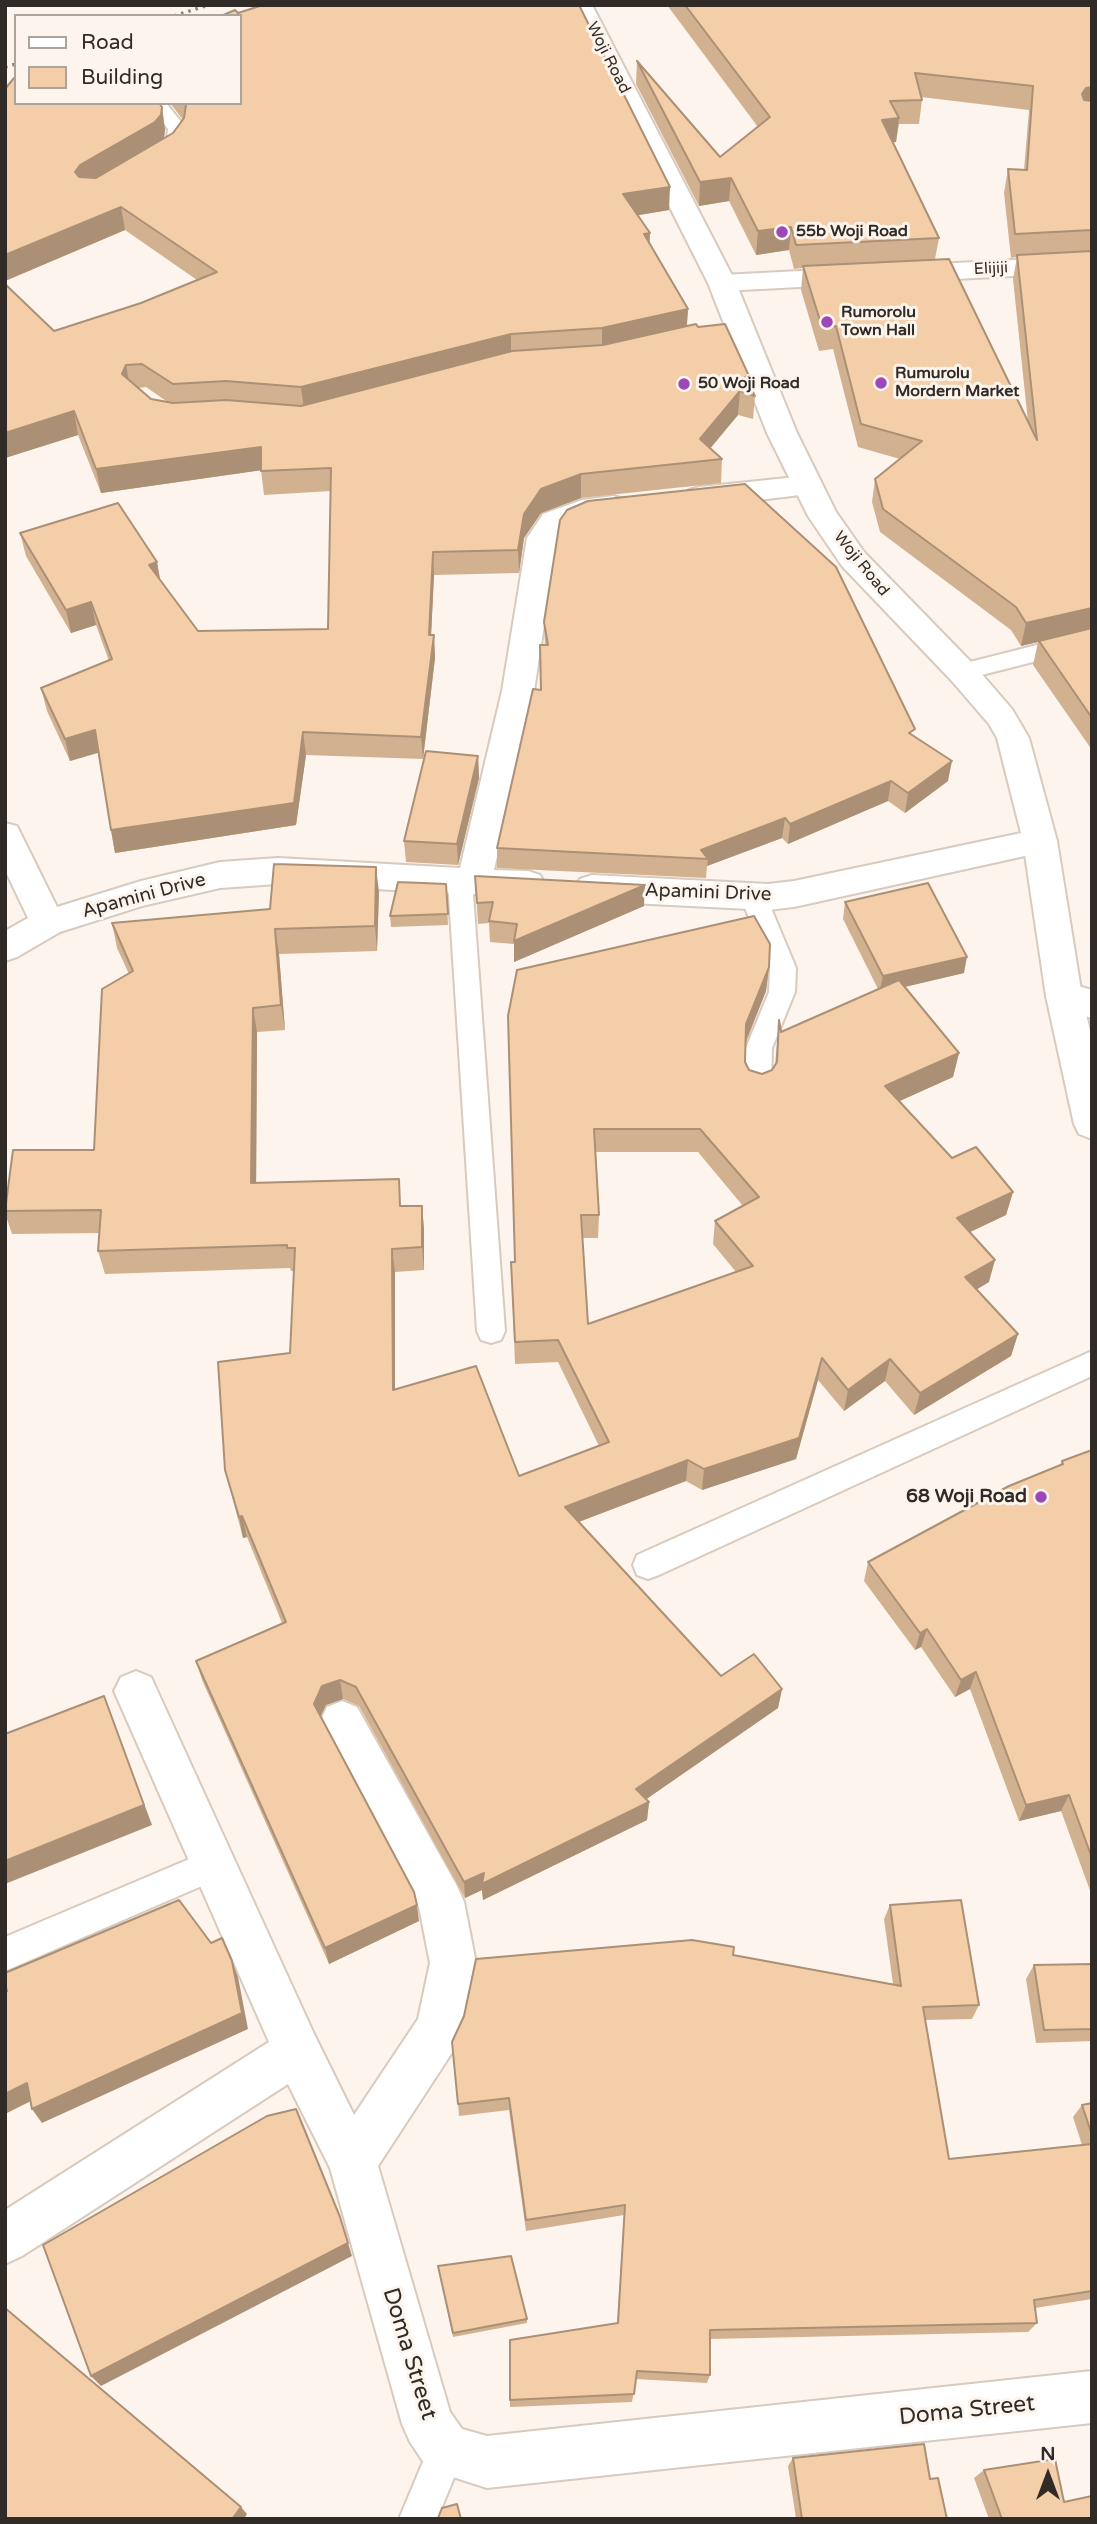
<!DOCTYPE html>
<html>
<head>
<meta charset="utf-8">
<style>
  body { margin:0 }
  #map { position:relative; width:1097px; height:2524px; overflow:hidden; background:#fdf5ed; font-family:"Varela Round",sans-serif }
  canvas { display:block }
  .frame { position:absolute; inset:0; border:7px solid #302b26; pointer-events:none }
  .legend { position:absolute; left:14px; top:14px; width:228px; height:91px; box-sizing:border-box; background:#fdf5ed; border:2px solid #aba49d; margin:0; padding:9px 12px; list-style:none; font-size:21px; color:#302b26 }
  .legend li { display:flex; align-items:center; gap:14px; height:35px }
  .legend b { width:35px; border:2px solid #aba49d }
  .north { position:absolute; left:1013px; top:2440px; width:70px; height:70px; -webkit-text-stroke:5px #fdf5ed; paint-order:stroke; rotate:0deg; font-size:19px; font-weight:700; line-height:28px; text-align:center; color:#302b26 }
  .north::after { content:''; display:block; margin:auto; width:24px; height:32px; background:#302b26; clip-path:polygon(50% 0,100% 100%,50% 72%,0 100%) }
</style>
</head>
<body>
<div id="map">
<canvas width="1097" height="2524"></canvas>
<div class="frame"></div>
<ul class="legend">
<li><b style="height:9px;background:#fff"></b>Road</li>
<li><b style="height:19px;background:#f4cea8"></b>Building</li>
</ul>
<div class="north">N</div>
</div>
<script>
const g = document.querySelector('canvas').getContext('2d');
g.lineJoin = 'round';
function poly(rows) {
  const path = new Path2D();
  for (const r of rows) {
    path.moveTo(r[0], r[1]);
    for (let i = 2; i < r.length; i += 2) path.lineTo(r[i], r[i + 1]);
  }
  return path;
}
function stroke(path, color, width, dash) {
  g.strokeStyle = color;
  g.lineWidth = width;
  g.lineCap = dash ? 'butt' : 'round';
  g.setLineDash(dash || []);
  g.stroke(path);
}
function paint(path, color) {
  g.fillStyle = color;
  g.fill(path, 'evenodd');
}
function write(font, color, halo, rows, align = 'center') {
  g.font = font + ' "Varela Round",sans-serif';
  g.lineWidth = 6;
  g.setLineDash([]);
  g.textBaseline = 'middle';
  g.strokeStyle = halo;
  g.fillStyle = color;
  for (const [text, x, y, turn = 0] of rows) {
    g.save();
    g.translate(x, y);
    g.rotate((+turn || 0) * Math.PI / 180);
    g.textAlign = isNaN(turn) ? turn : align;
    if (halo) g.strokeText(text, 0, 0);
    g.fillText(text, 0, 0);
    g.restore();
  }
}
const service = poly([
  [147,103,166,103,186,128,185,140,174,155,157,163,147,157,167,139,168,129,147,103],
  [1092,631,1092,647,962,680,954,678,950,672,954,666,1092,631],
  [460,872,469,874,472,881,505,1331,501,1340,491,1343,481,1340,477,1331,448,881,451,874,460,872],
  [753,887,762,889,766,896,796,968,795,992,772,1048,771,1086,767,1093,758,1096,749,1093,745,1086,746,1048,769,992,770,968,740,896,744,889,753,887],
  [1092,1351,1092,1376,659,1575,648,1579,637,1575,633,1565,637,1555,1092,1351],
  [213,1849,225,1854,229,1865,225,1876,5,1971,5,1937,213,1849],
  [446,2432,459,2438,465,2451,437,2519,399,2519,433,2438,446,2432]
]);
const minor = poly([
  [1092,256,1092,272,722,291,712,289,708,283,712,277,722,275,1092,256],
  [806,476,817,479,821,486,817,493,700,507,689,504,685,497,689,490,700,487,806,476],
  [613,496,624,499,628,506,624,513,587,519,565,528,557,539,534,691,494,870,528,871,540,875,545,884,540,893,528,897,278,884,220,888,142,906,60,932,17,957,5,961,5,931,28,918,5,870,5,823,17,826,57,907,141,881,220,862,278,858,460,868,502,691,527,538,543,514,582,500,613,496],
  [1040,829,1052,832,1057,841,1052,850,794,907,768,910,592,901,580,897,575,888,580,879,592,875,768,884,794,881,1040,829],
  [1064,982,1092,990,1092,1018,1051,1006,1046,996,1051,986,1064,982],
  [136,1671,151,1677,314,2034,354,2115,418,2019,430,1963,419,1907,320,1721,327,1707,342,1701,357,1707,457,1886,464,1902,476,1963,463,2028,457,2045,378,2166,450,2412,462,2429,487,2436,1092,2371,1092,2423,487,2488,428,2469,410,2442,402,2424,330,2168,288,2084,22,2256,5,2264,5,2210,269,2042,114,1691,121,1677,136,1671]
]);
const secondary = poly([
  [568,5,592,5,736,283,797,433,836,512,864,552,973,664,1012,709,1029,738,1057,841,1082,996,1092,1040,1092,1139,1079,1134,1074,1124,1046,996,1023,841,997,738,989,724,951,680,842,566,808,516,767,433,708,283,568,5]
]);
stroke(service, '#d8cabd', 4);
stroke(minor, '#d8cabd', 4);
stroke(secondary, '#d8cabd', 4);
paint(service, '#fff');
paint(minor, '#fff');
paint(secondary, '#fff');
stroke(poly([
  [174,16,208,5],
  [5,67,16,64]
]), '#89837d', 3.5, [2.5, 5]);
paint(poly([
  [667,5,1092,5,1092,750,1033,665,1038,642,1021,646,1011,630,880,532,872,502,875,479,900,459,858,447,833,349,819,351,801,290,803,268,794,269,789,250,756,255,729,201,699,206,636,84,637,61,720,157,758,127],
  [921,97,1029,110,1024,170,1008,169,1004,193,1011,258,1017,257,1013,279,1028,422,935,259,939,238,892,142,896,142,899,124,919,124,922,100],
  [238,13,669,210,637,215,650,244,688,309,687,327,698,327,749,384,755,396,753,419,738,415,710,448,722,459,721,483,581,498,541,513,524,538,519,573,434,575,431,635,434,635,435,658,423,759,306,755,296,825,115,853,111,830,98,753,70,761,47,711,41,688,109,661,96,625,71,633,26,556,20,533,157,562,160,579,198,631,328,629,331,491,264,495,261,470,101,493,78,435,5,458,5,284,54,331,141,303,197,280,125,230,5,281,162,107,165,130,164,138,173,133,183,120,170,103,240,103],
  [146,387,169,403,151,399,139,388],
  [544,622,914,736,948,781,905,813,888,801,788,844,782,838,707,866,706,878,497,868,497,848,541,690,545,645],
  [478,756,479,778,458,865,406,862,404,841],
  [475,876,644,906,514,962,514,944,490,942,489,923,478,924],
  [446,884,448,925,391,927,390,916],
  [379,892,377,951,279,954,285,1030,257,1032,256,1183,401,1206,422,1206,424,1229,424,1270,395,1272,395,1390,519,1476,599,1446,558,1362,515,1364,511,1262,515,1262,508,1016,769,967,766,991,746,1043,745,1062,749,1070,762,1074,772,1070,775,1065,779,1020,781,1032,878,989,843,919,845,902,964,973,904,987,959,1053,953,1077,899,1101,952,1158,1013,1192,1006,1215,970,1232,989,1282,977,1289,1018,1334,1011,1356,914,1415,885,1381,844,1411,818,1380,796,1459,702,1490,686,1481,579,1522,721,1676,782,1689,778,1708,646,1799,649,1802,647,1820,483,1900,482,1890,465,1898,359,1706,343,1699,326,1705,320,1716,419,1921,329,1964,202,1680,196,1661,282,1623,247,1537,243,1538,225,1470,290,1353,294,1271,291,1271,290,1268,105,1274,98,1251,100,1233,12,1234,5,1213,5,1207,94,1150,129,974,117,948,112,923,270,909],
  [596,1152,698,1152,743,1206,715,1221,713,1244,736,1272,588,1324,582,1238,598,1238,599,1215],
  [1092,1450,1092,1896,1061,1811,1019,1821,970,1689,955,1697,921,1647,915,1650,864,1581,868,1562,1060,1465,1062,1461],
  [890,1905,979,2005,972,2019,925,2020,949,2159,1082,2145,1073,2117,1082,2105,1092,2103,1092,2299,1035,2308,1037,2323,1028,2332,710,2339,710,2375,707,2383,636,2379,632,2402,510,2407,510,2400,617,2323,624,2215,526,2231,509,2110,459,2116,458,2104,733,1955,893,1984,884,1919],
  [1092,1964,1092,2041,1036,2043,1026,1979,1034,1965],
  [438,2266,527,2319,527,2323,453,2337],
  [793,2458,930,2479,947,2519,796,2519,788,2466],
  [984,2470,1064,2502,1092,2519,989,2519,974,2478]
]), '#d2b190');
paint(poly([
  [1092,87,1092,110,1078,117,1082,94,1086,88],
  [162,107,165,130,164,138,79,195,75,172,80,165],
  [899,118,896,142,879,144,882,120],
  [731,178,729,201,699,206,700,182],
  [670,187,669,210,622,218,623,194],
  [121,207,125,230,5,281,5,255],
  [791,227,789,250,756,255,758,231],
  [650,233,649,256,644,234],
  [688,309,686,333,602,351,602,328],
  [511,334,511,357,304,410,301,387],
  [126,365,130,388,122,374],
  [740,391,738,415,699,462,700,439],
  [74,411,78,435,5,458,5,433],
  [261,447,263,470,101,493,96,469],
  [581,474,581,498,541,513,524,538,519,573,518,550,524,514,541,489],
  [433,552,434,575,430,658,429,635],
  [157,562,161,585,149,565],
  [91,602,96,625,71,633,66,610],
  [1092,608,1092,629,1021,646,1026,623],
  [434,635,435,658,423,759,421,737],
  [95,730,100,752,70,761,65,739],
  [303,732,306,755,296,825,115,853,111,830],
  [478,756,479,778,458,865,457,844],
  [952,761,948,781,905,813,908,793],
  [891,781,888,801,788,844,790,824],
  [785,818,782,838,707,866,708,859,701,850],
  [376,867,379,892,377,951,375,926],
  [645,885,644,906,514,962,514,941],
  [275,929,279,954,285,1030,281,1005],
  [967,957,964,973,879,993,883,976],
  [769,967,766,991,743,1048,746,1024],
  [253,1008,257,1032,256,1206,251,1183],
  [959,1053,953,1077,880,1110,885,1086],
  [1013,1192,1006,1215,951,1241,957,1218],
  [422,1206,424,1229,424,1270,422,1247],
  [392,1249,395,1272,395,1412,393,1390],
  [995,1260,989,1282,959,1300,965,1277],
  [1018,1334,1011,1356,914,1415,920,1393],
  [822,1358,818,1380,796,1459,702,1490,704,1469],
  [890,1359,885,1381,844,1411,848,1390],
  [688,1460,686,1481,565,1527,565,1507],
  [242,1516,247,1537,243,1538,239,1517],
  [927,1629,921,1647,915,1650,920,1633],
  [976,1672,970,1689,955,1697,961,1680],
  [340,1680,343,1699,326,1705,318,1722,314,1704,322,1686],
  [782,1689,778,1708,635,1807,636,1789],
  [112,1717,152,1825,5,1884,5,1861],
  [1069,1795,1061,1811,1019,1821,1026,1805],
  [649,1802,647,1820,483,1900,482,1890,465,1898,464,1882],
  [417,1905,419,1921,329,1964,325,1948],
  [232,1961,238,1977,248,2029,42,2123,32,2109],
  [27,2083,37,2098,5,2114,5,2094],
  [340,2217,352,2256,101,2386,91,2376],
  [241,2507,247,2514,244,2519,232,2519]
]), '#ab9076');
const building = poly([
  [263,5,579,5,670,187,623,194,650,233,644,234,688,309,602,328,511,334,301,387,226,381,173,384,142,364,126,365,122,374,151,399,173,403,226,400,301,406,512,351,603,345,696,324,698,327,725,324,749,376,745,377,755,396,740,391,700,439,722,459,581,474,541,489,524,514,518,550,433,552,429,635,434,635,421,737,303,732,294,803,111,830,95,730,65,739,41,688,112,659,91,602,66,610,20,533,118,503,157,562,149,565,198,631,328,629,331,468,261,471,261,447,96,469,74,411,5,433,5,284,54,331,141,303,217,272,121,207,5,255,5,89,14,78,16,78,16,103,159,103,162,107,161,115,155,122,80,165,75,172,79,177,96,178,173,133,184,118,186,105,184,103,240,103,240,16,221,16,235,10,238,13,263,5],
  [685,5,1092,5,1092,87,1086,88,1082,94,1084,100,1092,101,1092,230,1015,234,1008,169,1027,170,1033,86,915,73,922,100,890,101,899,118,882,120,939,238,796,245,791,227,758,231,731,178,700,182,637,61,720,157,770,117,685,5],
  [1092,251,1092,608,1026,623,1016,607,883,509,875,479,922,441,861,424,836,326,822,327,803,266,949,259,1037,440,1017,255,1092,251],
  [745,484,836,567,915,729,909,733,952,761,908,793,891,781,790,824,785,818,701,850,708,859,497,848,533,689,541,690,540,645,548,645,544,622,560,520,567,510,588,501,745,484],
  [1092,628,1092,718,1039,641,1092,628],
  [426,751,478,756,457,844,404,841,426,751],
  [274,864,376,867,375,926,275,929,281,1005,253,1008,251,1183,399,1179,400,1206,422,1206,422,1247,392,1249,393,1390,476,1366,519,1476,609,1442,558,1340,515,1342,511,1262,515,1262,508,1016,517,970,754,916,770,944,769,967,746,1024,745,1062,749,1070,762,1074,772,1070,777,1062,779,1020,781,1032,899,980,959,1053,885,1086,952,1158,976,1147,1013,1192,957,1218,995,1260,965,1277,1018,1334,920,1393,890,1359,848,1390,822,1358,799,1438,704,1469,688,1460,565,1507,721,1676,754,1654,782,1689,636,1789,649,1802,482,1884,484,1873,464,1882,356,1687,340,1680,322,1686,314,1704,414,1892,417,1905,325,1948,196,1661,286,1622,242,1516,239,1517,225,1470,218,1362,290,1353,295,1248,287,1248,287,1245,98,1251,101,1210,5,1211,13,1150,94,1150,102,989,133,971,112,923,270,909,274,864],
  [594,1129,700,1129,759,1197,715,1221,753,1266,588,1324,581,1215,599,1215,594,1129],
  [475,876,645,885,514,941,517,924,489,921,493,902,477,903,475,876],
  [398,882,446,884,448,914,390,916,398,882],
  [928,883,967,957,883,976,845,902,928,883],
  [1092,1450,1092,1858,1069,1795,1026,1805,976,1672,961,1680,927,1629,920,1633,868,1562,1009,1486,1063,1464,1062,1461,1092,1450],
  [104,1696,144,1805,5,1861,5,1734,104,1696],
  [179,1900,211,1943,222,1938,232,1961,242,2013,32,2109,27,2083,5,2094,5,1992,7,1991,5,1984,5,1973,179,1900],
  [961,1900,979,2005,923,2007,949,2159,1092,2144,1092,2291,1034,2300,1037,2323,710,2330,710,2375,637,2371,634,2394,510,2400,510,2340,618,2323,625,2205,526,2220,509,2098,458,2104,452,2042,464,2016,476,1959,692,1940,734,1947,733,1955,901,1986,890,1905,961,1900],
  [1092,1964,1092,2029,1044,2030,1034,1965,1092,1964],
  [1092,2103,1092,2135,1082,2105,1092,2103],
  [296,2109,340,2217,348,2243,91,2376,43,2245,267,2116,296,2109],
  [511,2256,527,2319,453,2333,438,2266,511,2256],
  [5,2308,241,2507,232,2519,5,2519,5,2308],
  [924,2444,930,2479,938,2478,947,2519,802,2519,793,2458,924,2444],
  [1055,2459,1064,2502,1092,2496,1092,2519,1002,2519,984,2470,1055,2459],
  [457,2504,461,2519,433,2519,438,2518,442,2508,457,2504]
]);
paint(building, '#f4cea8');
stroke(building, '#ab9076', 2);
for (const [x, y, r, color] of [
  [782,232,7,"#9c49b7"],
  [827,322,7,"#9c49b7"],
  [881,383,7,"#9c49b7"],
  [684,384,7,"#9c49b7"],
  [1041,1497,7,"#9c49b7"]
]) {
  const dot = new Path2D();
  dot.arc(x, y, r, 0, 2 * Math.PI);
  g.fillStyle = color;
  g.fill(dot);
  stroke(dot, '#fdf5ed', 2.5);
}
write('16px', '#302b26', '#fdf5ed', [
  ["Woji Road",608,58,63],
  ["Elijiji",991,269,-3],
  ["Woji Road",861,564,51]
]);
write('bold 16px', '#302b26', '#fdf5ed', [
  ["55b Woji Road",796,232],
  ["Rumorolu",841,313],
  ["Town Hall",841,331],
  ["Rumurolu",895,374],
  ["Mordern Market",895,392],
  ["50 Woji Road",698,384]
], 'left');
write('19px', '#302b26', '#fdf5ed', [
  ["Apamini Drive",708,893,2],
  ["Apamini Drive",144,896,-15]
]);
write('bold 19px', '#302b26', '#fdf5ed', [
  ["68 Woji Road",1027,1497]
], 'right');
write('23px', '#302b26', '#fdf5ed', [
  ["Doma Street",409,2354,73],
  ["Doma Street",967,2411,-6]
]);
</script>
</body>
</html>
